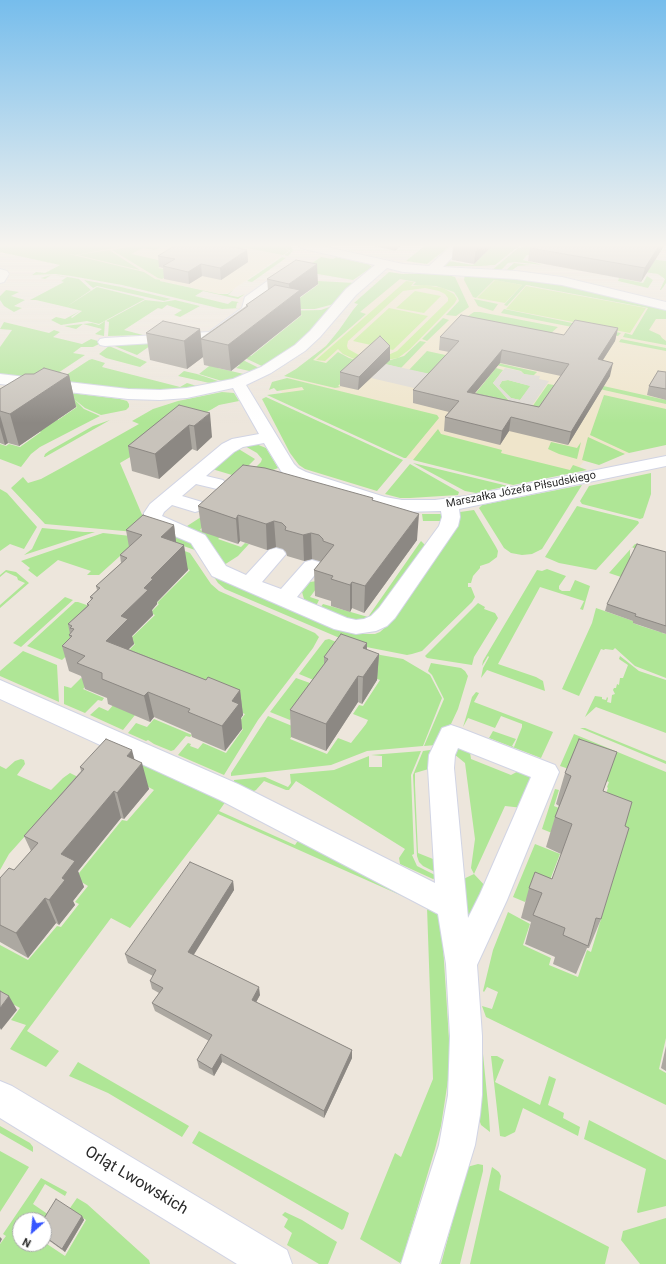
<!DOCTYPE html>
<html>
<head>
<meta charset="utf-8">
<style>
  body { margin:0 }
  #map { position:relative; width:666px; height:1264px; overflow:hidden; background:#ede6dc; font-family:Roboto,sans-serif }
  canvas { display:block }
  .north { position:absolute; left:12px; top:1212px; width:40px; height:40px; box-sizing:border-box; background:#fff; border:1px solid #aaa; border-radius:50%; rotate:207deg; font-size:11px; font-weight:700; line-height:16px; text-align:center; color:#2a2a2a }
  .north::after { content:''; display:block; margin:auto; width:14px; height:18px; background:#3756ff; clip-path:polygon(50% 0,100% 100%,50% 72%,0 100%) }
</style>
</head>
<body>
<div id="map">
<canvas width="666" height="1264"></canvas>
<div class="north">N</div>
</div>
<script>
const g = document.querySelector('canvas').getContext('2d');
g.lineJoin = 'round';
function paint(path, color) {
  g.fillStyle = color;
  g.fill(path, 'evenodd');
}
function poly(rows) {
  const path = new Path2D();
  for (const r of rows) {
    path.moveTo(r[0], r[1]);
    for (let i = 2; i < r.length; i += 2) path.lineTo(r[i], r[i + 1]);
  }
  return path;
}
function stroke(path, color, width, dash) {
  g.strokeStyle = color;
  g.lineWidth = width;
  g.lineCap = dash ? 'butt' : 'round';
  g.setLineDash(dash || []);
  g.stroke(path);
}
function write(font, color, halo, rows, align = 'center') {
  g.font = font + ' Roboto,sans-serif';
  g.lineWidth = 3.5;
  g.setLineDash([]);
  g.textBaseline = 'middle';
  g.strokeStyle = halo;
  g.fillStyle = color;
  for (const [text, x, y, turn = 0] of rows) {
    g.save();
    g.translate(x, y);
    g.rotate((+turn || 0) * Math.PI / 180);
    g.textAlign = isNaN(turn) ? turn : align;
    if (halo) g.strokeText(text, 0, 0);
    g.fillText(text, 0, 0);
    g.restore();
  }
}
paint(poly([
  [44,246,275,246,289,251,228,293,219,294,33,252],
  [395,277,493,279,648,308,666,314,666,444,630,452,598,464,584,461,579,467,586,469,513,484,406,458,287,403,279,387,362,313,354,312]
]), '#efe5cb');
paint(poly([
  [0,246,126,246,75,255,61,252,144,272,155,279,160,280,160,281,219,294,228,294,234,289,228,295,238,297,245,294,238,299,203,291,195,296,228,304,232,301,239,302,237,303,236,308,241,308,222,309,122,285,71,276,55,274,32,275,36,272,45,273,60,265,0,252],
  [133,246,170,246,161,247,155,250,143,248,131,254,167,262,158,268,175,271,162,279,158,278,112,250],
  [205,246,289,246,291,247,293,251,288,256,284,255,290,251,286,248,289,251,283,255,247,248,225,250],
  [424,246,450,246,427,264,406,261],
  [492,246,519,246,495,265,481,266,442,266,449,261,473,265],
  [524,246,548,246,666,261,666,283,661,290,660,290,665,279,658,274,527,255,523,260,543,265,515,262,508,263,501,270,505,271,514,263,532,265,518,266,511,271,491,271,518,248],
  [109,250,140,270,77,255],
  [282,257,286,258,252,282,247,281],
  [321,257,333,259,336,257,368,264,372,267,353,280,300,271],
  [389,272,402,274,442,273,455,277,469,307,456,316,446,315,459,301,458,298,454,292,436,286,413,285,416,282,400,279,360,312,366,314,313,360,326,363,338,352,349,358,362,362,384,362,404,356,420,341,426,342,401,368,385,364,355,370,338,386,341,387,335,388,284,376,296,369,326,346,339,330,353,310,358,304,354,303],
  [465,274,501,276,556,284,666,309,666,319,656,319,649,330,660,335,662,338,666,341,666,345,623,337,625,333,632,335,648,308,526,285,507,306,504,305,522,285,494,280,476,298,473,297,464,280],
  [51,275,62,276,79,279,91,290,66,307,36,300,30,300,64,282,61,281,67,277,51,275,45,279,41,278],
  [647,276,653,280,648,288,618,281,619,278,643,283],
  [84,280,121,287,171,299,164,301,97,286,93,288],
  [300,280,355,283,334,304,315,309,267,309,286,308,319,284],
  [97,287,145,299,99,324,87,321,61,325,51,320,56,317,65,319,80,311,71,317,72,318,82,311,66,307],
  [6,290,19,292,11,296,25,300,14,306,22,308,14,312,4,306,0,300,0,296],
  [474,299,498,304,493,311,478,306],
  [145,300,163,302,175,300,200,306,180,317,174,315,182,310,167,305,162,309,158,308,124,330,143,335,108,336,109,322,106,321],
  [332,306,307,336,264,367,228,350,251,356,302,315,279,311,321,310],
  [504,309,621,333,618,336,501,313],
  [474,312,480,312,558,327,551,333,465,318],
  [443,318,449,320,427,341,422,339],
  [105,321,104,336,95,334,102,329,83,324,76,329,64,326,92,323,99,325],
  [4,322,49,333,54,330,60,332,53,337,82,344,91,339,98,341,99,344,93,347,81,347,73,353,85,355,49,379,0,376,0,347,12,330,0,329],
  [621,339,666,348,666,351,619,342],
  [157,341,137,355,112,345],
  [109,346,147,362,140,367,106,358,99,354],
  [427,351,473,361,444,377,409,370],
  [227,352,261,369,254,372,236,368,240,365,226,361,218,368,248,375,225,382,199,374],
  [92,359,105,363,102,367,180,387,187,383,200,387,150,392,66,384,60,379,89,360],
  [498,363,537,372,533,376,524,374,521,371,496,365],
  [496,368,503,370,493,383,521,414,467,404],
  [184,371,197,374,224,383,214,384,178,376],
  [287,378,437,415,439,418,406,458,404,458,267,395,304,390,302,387,277,391,274,388,269,390,272,382],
  [508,380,531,386,520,400,511,398,499,386,502,381],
  [590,383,666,400,666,404,595,388],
  [548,384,560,386,531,420,532,407],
  [38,389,120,399,127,401,129,404,129,407,126,410,101,415,85,408,74,399,84,409,100,416,40,447,31,454,21,467,0,459,0,444,6,446,9,444,20,447,41,432,38,431,55,420,58,420,77,407,67,404],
  [222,392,234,393,239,401,219,405,120,463,143,517,190,541,195,550,146,533,45,524,11,488,23,477,28,483,41,479,63,467,139,424,132,421,153,409,178,401],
  [604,395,666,409,666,445,629,453,590,435],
  [266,397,396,457,403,460,377,491,305,469,299,465,290,453,262,399],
  [110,420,45,457,44,457,45,454,49,451,93,426],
  [438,429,441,434,502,450,501,453,570,470,573,465,587,470,513,485,413,460],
  [588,437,625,454,599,465,582,460],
  [551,442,577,448,581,442,577,459,559,454,548,449],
  [256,444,266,448,278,468,268,472,252,471,261,462,262,459,257,453,243,445],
  [237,448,255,459,248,466,243,465,232,475,212,469],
  [413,463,508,486,476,493,465,491],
  [410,464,459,492,458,495,410,498,400,498,385,494],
  [651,473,651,494,643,518,640,519,582,504,580,501,589,486],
  [582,485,542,549,532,554,522,555,511,553,504,548,479,508,482,505],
  [0,489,7,493,37,527,24,549,10,544,0,551],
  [577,506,638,521,639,523,596,570,559,563,545,557],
  [474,510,496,547,498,551,497,557,489,563,480,566,480,568,473,576,471,583,468,583,468,587,471,587,475,597,472,602,422,651,412,654,407,655,356,645,225,589,218,583,212,574,356,634,375,634,380,632,389,624,454,531,459,524,460,512],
  [422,514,442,514,444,521,423,521],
  [201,517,204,525,200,530,221,536,218,539,241,547,245,543,249,544,238,556,224,565,184,528],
  [42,528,84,532,95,532,24,555,32,549],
  [103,533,140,537,140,538,99,575,87,575,91,571,58,560,37,577,28,570,30,568,21,561],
  [421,541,425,545,406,574,372,618,354,622,320,608,323,604,368,617],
  [166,544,190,553,211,584,219,591,315,633,319,637,313,648,258,720,224,775,178,755,188,743,191,744,190,746,198,749,203,743,226,753,243,729,236,726,245,714,114,666,135,644,128,641,155,615,150,613,159,604,157,603,190,570,166,562],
  [635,544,641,545,666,556,639,551,632,547,630,550,630,559,621,577,609,573],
  [547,569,566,576,559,586,559,589,562,591,570,591,575,580,590,586,583,610,580,609,584,601,540,587,498,664,536,677,543,681,545,691,487,670,481,678,483,668,489,657,488,656,482,666,483,661,537,570,542,571],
  [6,570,16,572,29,583,0,608,0,605,25,583,18,580,17,577,6,572,0,577,0,575],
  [317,581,316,589,310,597,319,600,316,606,304,599,302,592,310,582],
  [65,597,73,600,21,647,13,643],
  [75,602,78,602,101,610,79,644,62,660,27,646],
  [478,603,485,607,484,609,495,613,498,618,474,657,472,665,427,658,425,656],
  [596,608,633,621,633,623,641,626,660,632,662,631,662,633,666,634,666,678,635,666,615,648,613,650,605,649,604,650,601,649,579,696,562,689,592,623],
  [329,639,358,651,403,659,430,675,442,698,423,746,367,751,331,765,231,776,231,773,268,716,297,728,290,739,327,754,338,738,351,743,366,724,368,720,353,714,359,705,363,706,380,680,366,675,316,681,299,674,325,640],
  [23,651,57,665,59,702,0,676,0,671],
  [620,656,639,671,666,680,666,733,596,707,585,717,595,696,602,697,602,699,606,700,607,697,608,698,607,702,611,703,612,695,615,694,613,690,614,688,616,688,617,684,619,685,620,678,623,678,628,665,619,659],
  [431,663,461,668,465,671,468,676,458,709,451,724,447,726,436,745,424,746,444,699,432,675,428,671],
  [81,678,90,682,83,689,104,698,102,701,98,700,85,713,64,704,64,686,71,688],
  [296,678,324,688,295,712,290,720,270,712],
  [476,692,479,693,474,702,553,732,541,758,489,738,493,731,516,739,512,746,514,747,522,727,522,724,501,716,495,728,468,718,463,727,472,697],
  [115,703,135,715,123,730,90,715,99,707,108,711],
  [154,719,192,735,190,737,186,736,174,750,171,751,154,744,148,740,146,741,128,733,136,723,147,727],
  [580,728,585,728,666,761,666,764],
  [574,734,666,772,666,1038,659,1069,666,1073,666,1105,486,1017,482,1006,492,1009,498,992,487,987,484,992,483,991,493,950,508,912,530,924,523,945,551,958,549,965,578,977,587,950,591,952,627,833,562,837,542,829,555,789,559,790,554,806,571,813,605,796,608,788,607,787,609,782,570,768,569,769,560,766],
  [469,746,471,759,511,775,526,767,534,780,523,808,505,806,474,874,488,889,469,918,464,916,457,882,474,874,471,868,475,839,465,763,454,754,457,749,461,747],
  [111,749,226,801,219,811,295,845,299,839,416,895,440,916,443,946,450,1055,448,1080,441,1126,435,1149,402,1260,400,1263,360,1239,395,1153,401,1157,433,1079,427,907,218,814,130,928,111,918,27,1031,59,1051,46,1067,10,1049,26,1025,11,1020,20,1008,0,997,0,945,28,960,57,926,61,927,79,904,75,902,88,886,75,878,122,820,127,821,154,790,139,782],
  [437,749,432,768,415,773,415,785,418,853,438,861,439,874,423,866,419,862,417,856,413,775,423,751],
  [421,751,411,775,414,854,412,855,417,866,435,875,436,878,433,879,400,864,399,858,405,849,296,781,289,790,286,790,264,781,256,790,252,792,234,784,234,780,265,777,288,787,291,783,290,774,334,770,369,756,369,767,382,767,382,756,371,755],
  [21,759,24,760,25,764,17,775,51,790,63,778,70,773,78,777,9,854,0,870,0,766,6,769,15,761],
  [535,844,560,854,540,906,526,900,525,902,513,897],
  [483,1054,489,1115,490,1132,481,1125,479,1119,479,1058],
  [491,1056,497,1056,504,1060,495,1082,540,1105,549,1076,556,1079,548,1105,564,1113,563,1118,580,1127,578,1136,523,1108,515,1132,505,1137,500,1136],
  [78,1062,189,1126,182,1137,108,1093,69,1076],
  [589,1120,666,1160,666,1206,638,1213,637,1212,646,1169,584,1139],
  [0,1126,30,1143,33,1147,33,1152,0,1133],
  [199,1131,349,1213,344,1228,342,1230,192,1143],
  [0,1151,29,1167,0,1212],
  [478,1164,483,1165,483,1171,460,1264,441,1264,467,1167],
  [492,1167,499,1172,501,1176,499,1190,609,1247,605,1264,470,1264],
  [41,1178,67,1192,65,1196,45,1184,33,1204,49,1215,44,1220,20,1220,20,1244,44,1244,44,1242,65,1256,86,1220,70,1208,77,1198,87,1204,149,1260,150,1264,0,1264,0,1244,6,1236,3,1234],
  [285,1212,302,1220,337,1242,328,1264,319,1264,287,1245,292,1233,284,1227,288,1219,282,1215],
  [666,1218,666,1264,640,1264,621,1240,623,1231]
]), '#afe696');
paint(poly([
  [495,280,522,285,505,303,477,298],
  [406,281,414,282,411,286,424,285,443,288,454,294,457,299,454,304,410,349,398,358,380,361,354,359,343,354,338,349,325,361,316,360],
  [425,288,439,291,445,294,448,298,448,301,397,351,386,356,359,355,348,349,347,346,348,341,403,291],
  [526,286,646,308,630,333,506,309],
  [415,291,441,296,424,313,396,308],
  [389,308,428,316,393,350,353,341]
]), '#c3ee91');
paint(poly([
  [385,364,444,377,431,392,371,378],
  [505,368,520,371,524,374,540,376,539,379,549,381,531,407,522,414,493,383],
  [508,380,530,386,520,400,511,398,499,386,502,381]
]), '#ddd9d3');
const minor = poly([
  [299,246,322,246,403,264,429,266,451,246,463,246,443,267,516,271,562,277,666,302,666,310,562,285,516,279,403,272,387,268,356,295,320,337,305,351,271,373,246,385,294,464,298,468,306,472,385,497,402,500,435,500,467,496,666,456,666,466,459,509,460,517,458,526,395,618,387,626,376,631,356,634,334,629,212,576,191,543,151,526,144,517,144,513,150,504,222,444,232,439,259,434,233,388,187,398,160,400,128,399,0,384,0,374,128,389,160,390,187,388,233,379,261,367,295,345,310,331,346,289,375,265,304,249,299,246],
  [264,443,281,471,286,476,294,480,382,508,402,512,441,511,442,517,439,526,379,608,371,616,364,619,356,620,347,618,297,597,322,566,319,562,312,560,305,562,281,589,262,582,286,554,283,550,276,548,269,550,246,575,226,566,205,535,162,516,164,512,172,505,195,512,202,510,204,506,202,502,182,496,196,484,217,489,223,488,226,484,223,480,206,476,234,452,243,447,264,443],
  [291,266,295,267,297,270,295,273,256,302,253,313,218,339,105,346,100,345,98,342,100,339,105,338,209,332,242,308,245,297,287,267,291,266],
  [0,269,7,271,9,274,4,282,0,283,0,269],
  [0,680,238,784,435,883,428,768,429,755,442,728,451,725,460,728,555,765,559,772,507,900,477,965,482,1036,482,1095,480,1115,475,1145,439,1264,401,1264,439,1145,448,1095,450,1036,446,964,438,914,220,800,0,699,0,680],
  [458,748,531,777,480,894,468,918,454,768,455,755,458,748],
  [0,1081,12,1086,287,1250,292,1264,237,1264,0,1118,0,1081]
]);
stroke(minor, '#d1d4e4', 2);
paint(minor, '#fff');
paint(poly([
  [375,246,400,246,395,251],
  [453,246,492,246,474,264,452,260],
  [532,246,664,246,641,282,528,261,530,248],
  [247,250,248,262,221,280,202,276,189,284,164,279,163,268,159,267,158,256],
  [267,279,318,284,300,297,301,315,231,371,204,365,203,357,187,369,150,360,146,333,200,329,201,338,246,306,246,305,268,290],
  [618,328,615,341,603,360,610,376,568,445,509,431,500,445,444,431,445,417,449,412,413,403,413,390,449,352,439,350,440,337,564,335],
  [500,363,561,376,539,407,475,393],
  [390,346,390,360,358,390,340,386,340,372],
  [666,372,666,400,647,395,649,386],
  [69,375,76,407,19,446,8,443,5,445,0,443,0,389],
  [179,405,212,437,197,451,192,449,159,479,132,471,128,446],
  [373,501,417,540,364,613,352,608,350,612,331,606,331,601,315,596,314,570,321,562,319,561,312,559,304,561,287,556,286,552,283,549,276,547,267,550,240,541,238,544,202,532,198,506],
  [174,525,176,542,188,570,157,602,157,604,152,610,153,615,132,636,134,644,128,649,206,680,240,690,243,715,241,718,242,729,225,751,192,737,191,733,154,717,150,722,108,704,107,698,85,689,81,676,69,671,62,646,70,638,69,635,70,634,68,624,87,606,87,604,91,600,90,597,97,590,96,586,121,563,120,555,129,547,126,530],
  [666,552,666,634,633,623,633,621,605,611,607,604],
  [367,643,367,650,379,654,377,680,362,704,358,702,326,751,291,737,290,710,324,664,324,657],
  [579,739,603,791,625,826,601,919,589,948,587,948,576,974,553,964,555,957,525,944,531,922,521,918,529,888,552,879,561,854,546,847,555,817,559,806,556,804,565,773],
  [134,759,149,789,124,819,121,818,78,871,84,887,73,901,75,905,59,925,56,923,28,958,0,942,0,878,14,870,31,851,24,836,81,771,80,767],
  [233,881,234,890,193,955,260,995,256,1002,352,1050,352,1058,324,1118,222,1062,214,1076,199,1068,197,1060,209,1041,155,1011,152,1003,159,993,152,989,150,981,153,976,128,963,125,954],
  [666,1046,666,1071,661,1068],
  [82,1216,84,1220,65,1252,44,1237,44,1220]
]), '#aca8a1');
paint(poly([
  [395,246,400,246,395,251],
  [476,246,492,246,474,264],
  [659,246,664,246,641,282,645,268],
  [247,250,248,262,221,280,220,268],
  [201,264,202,276,189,284,188,272],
  [317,264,318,284,300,297,301,315,231,371,228,345,290,298,289,284],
  [618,328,615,341,595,372,598,359],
  [200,329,203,357,187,369,184,341],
  [390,346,390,360,358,390,359,377],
  [502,350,500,363,465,405,467,392],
  [613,363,610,376,568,445,571,432],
  [69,375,76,407,19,446,10,414],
  [210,413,212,437,197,451,194,426],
  [0,415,8,443,5,445,0,427],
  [511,417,509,431,500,445,502,431],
  [189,425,192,449,159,479,155,454],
  [419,514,417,540,364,613,365,586],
  [238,515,240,541,238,544,236,519],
  [274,521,276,547,267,550,266,524],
  [174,525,177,550,161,537],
  [311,533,312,559,304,561,303,535],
  [184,545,188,570,157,602,157,604,152,610,153,615,132,636,134,644,112,666,106,641,121,616,144,588,151,578],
  [352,582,352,608,350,612,350,585],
  [367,643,366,670,363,648],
  [379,654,377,680,362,704,363,677],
  [358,676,358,702,326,751,326,724],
  [240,690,243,715,241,718,242,729,225,751,222,726,232,701],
  [148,692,154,717,150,722,144,696],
  [132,750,137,769,142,763,149,789,124,819,117,793,127,756],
  [114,791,121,818,78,871,84,887,73,901,75,905,59,925,49,900,62,878,61,854],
  [233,881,234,890,190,961,188,952],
  [45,898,56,923,28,958,16,933],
  [259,987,260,995,253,1008,252,1000],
  [9,996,17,1010,1,1030,0,1028,0,1008],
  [352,1050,352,1058,324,1118,324,1111],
  [221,1054,222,1062,214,1076,212,1069],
  [82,1216,84,1220,65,1252,62,1249],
  [0,1237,2,1239,0,1243]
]), '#8c8883');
const building = poly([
  [174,246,229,246,247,250,220,268,201,264,188,272,163,266,175,259,158,256,174,246],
  [532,246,659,246,645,268,530,248,532,246],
  [296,260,317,264,289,284,267,279,296,260],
  [275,285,300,290,228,345,201,339,248,306,246,305,275,285],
  [461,315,564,335,575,320,618,328,598,359,613,363,571,432,511,417,502,431,445,417,459,401,413,390,459,341,440,337,461,315],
  [502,350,569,364,539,407,467,392,502,350],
  [163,321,200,329,184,341,146,333,163,321],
  [380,336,390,346,359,377,340,372,380,336],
  [44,368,69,375,10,414,0,411,0,389,25,374,34,374,44,368],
  [658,371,666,372,666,389,649,386,658,371],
  [179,405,210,413,194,426,189,425,155,454,128,446,179,405],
  [243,465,265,468,373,498,372,500,419,514,365,586,352,582,350,585,331,579,333,576,314,570,334,545,323,541,323,539,319,535,311,533,303,535,285,530,286,527,282,523,274,521,266,524,238,515,236,519,198,506,243,465],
  [143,515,174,525,161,537,184,545,151,578,153,579,144,588,148,590,121,616,128,619,106,641,206,680,208,677,240,690,232,701,239,704,222,726,188,712,190,709,148,692,144,696,102,679,102,673,77,663,85,656,62,646,72,636,69,635,74,629,70,628,72,626,68,624,89,605,87,604,93,598,90,597,100,588,96,586,127,558,120,555,142,535,126,530,143,515],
  [637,544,666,552,666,626,635,616,636,614,607,604,637,544],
  [341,634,367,643,363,648,379,654,363,677,358,676,326,724,290,710,328,659,324,657,341,634],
  [106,739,132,750,127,756,142,763,117,793,114,791,61,854,75,861,62,878,65,880,49,900,45,898,16,933,0,925,0,878,9,868,14,870,38,843,24,836,84,769,80,767,106,739],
  [579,739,617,752,603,791,632,802,625,826,629,828,601,919,596,918,588,946,563,935,565,928,533,915,542,893,529,888,535,872,552,879,572,824,555,817,571,776,565,773,579,739],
  [190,862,233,881,188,952,259,987,252,1000,352,1050,324,1111,221,1054,212,1069,197,1060,212,1035,152,1003,163,988,150,981,156,970,125,954,190,862],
  [0,991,9,996,0,1008,0,991],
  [56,1199,82,1216,62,1249,44,1236,44,1220,43,1220,56,1199]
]);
paint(building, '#c8c3bb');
stroke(building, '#8c8883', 1);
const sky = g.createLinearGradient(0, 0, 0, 423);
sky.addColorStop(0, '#76bdec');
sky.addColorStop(0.58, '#f7f4ef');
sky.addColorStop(1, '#f7f4ef00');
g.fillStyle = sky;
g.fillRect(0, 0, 666, 423);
write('11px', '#2a2a2a', '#fff', [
  ["Marszałka Józefa Piłsudskiego",521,490,-11]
]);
write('16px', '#2a2a2a', '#fff', [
  ["Orląt Lwowskich",136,1181,31]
]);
</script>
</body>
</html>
